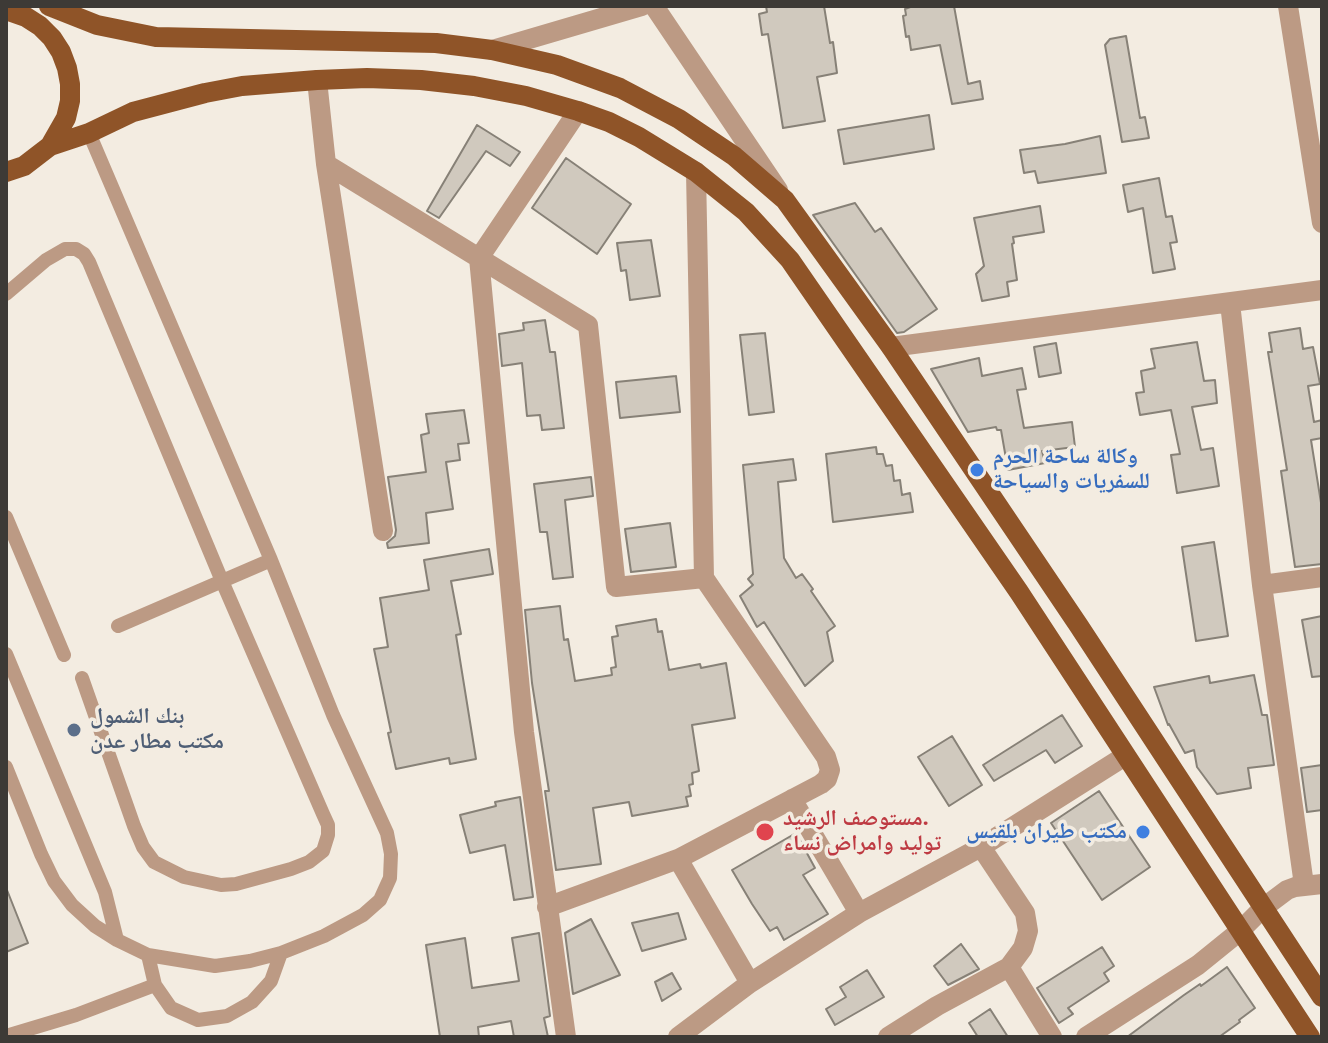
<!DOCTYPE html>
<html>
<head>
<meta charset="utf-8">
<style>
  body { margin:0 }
  #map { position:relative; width:1328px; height:1043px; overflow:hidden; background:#f3ece1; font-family:"Open Sans",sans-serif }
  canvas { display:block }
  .frame { position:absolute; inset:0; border:8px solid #3d3a36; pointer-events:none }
</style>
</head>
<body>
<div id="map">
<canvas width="1328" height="1043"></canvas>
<div class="frame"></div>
</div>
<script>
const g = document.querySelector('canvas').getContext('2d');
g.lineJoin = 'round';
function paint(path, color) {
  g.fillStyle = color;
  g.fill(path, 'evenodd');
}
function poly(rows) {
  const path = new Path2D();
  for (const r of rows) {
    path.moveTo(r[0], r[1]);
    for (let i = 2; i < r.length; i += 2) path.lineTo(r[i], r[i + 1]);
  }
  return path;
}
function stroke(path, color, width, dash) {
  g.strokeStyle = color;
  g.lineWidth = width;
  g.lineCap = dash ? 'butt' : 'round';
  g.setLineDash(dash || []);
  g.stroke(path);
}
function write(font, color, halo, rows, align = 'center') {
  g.font = font + ' "Open Sans","Noto Naskh Arabic",sans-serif';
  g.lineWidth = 7;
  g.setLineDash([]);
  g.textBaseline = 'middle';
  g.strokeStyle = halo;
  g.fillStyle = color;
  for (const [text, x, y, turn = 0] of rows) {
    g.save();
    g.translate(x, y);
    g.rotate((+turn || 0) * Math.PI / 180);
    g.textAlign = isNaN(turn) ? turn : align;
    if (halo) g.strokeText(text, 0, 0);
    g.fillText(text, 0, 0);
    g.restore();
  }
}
const building = poly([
  [766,6,824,6,830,43,833,42,837,73,817,77,825,121,783,128,768,34,762,35,759,14,767,12,766,6],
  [913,6,954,6,968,84,980,81,983,99,952,104,940,45,911,50,909,36,906,37,903,16,906,15,905,9,913,6],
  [1126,36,1140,118,1145,117,1149,138,1122,142,1105,45,1110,39,1126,36],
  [929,115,934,149,844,164,838,130,929,115],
  [477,125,520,152,510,166,486,151,439,218,427,211,477,125],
  [1100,136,1106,173,1038,183,1035,171,1024,173,1020,150,1065,144,1100,136],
  [566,158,631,204,597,254,532,208,566,158],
  [1159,178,1166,217,1172,216,1177,242,1170,243,1175,269,1153,273,1143,208,1128,212,1123,185,1159,178],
  [855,203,875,232,881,228,937,309,904,332,897,333,813,215,855,203],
  [1040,206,1044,232,1013,237,1014,243,1012,244,1017,280,1007,282,1009,296,982,301,976,274,984,266,974,218,1040,206],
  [651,240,660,296,630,300,626,270,621,271,617,243,651,240],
  [545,320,550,352,555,352,564,428,542,430,540,415,527,416,522,363,502,366,499,334,524,330,523,323,545,320],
  [1300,328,1303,349,1313,347,1320,384,1308,386,1314,422,1322,420,1322,438,1311,440,1322,509,1322,564,1295,567,1281,471,1287,470,1268,352,1272,352,1269,333,1300,328],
  [765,333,774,412,749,415,740,335,765,333],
  [1197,342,1204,381,1215,380,1217,403,1192,407,1201,450,1213,448,1219,486,1177,493,1171,455,1180,454,1171,410,1140,415,1136,393,1144,392,1141,371,1155,368,1151,349,1197,342],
  [1056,343,1061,373,1039,377,1034,347,1056,343],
  [979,358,982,376,1022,368,1026,389,1017,390,1024,428,1072,422,1075,447,1042,451,1045,463,1008,470,1001,430,997,430,996,427,968,432,931,369,979,358],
  [676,376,680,412,620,418,616,382,676,376],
  [464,410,469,443,458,444,460,460,446,462,453,509,426,513,429,543,388,548,387,543,395,536,396,530,388,477,426,472,421,435,429,433,426,414,464,410],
  [876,447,877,454,883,454,886,466,892,465,894,481,900,480,902,495,910,493,913,512,833,522,826,454,876,447],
  [793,459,796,480,778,482,784,558,796,578,802,574,813,589,811,591,835,626,827,632,833,661,805,686,764,622,757,627,740,596,753,585,748,579,753,574,743,465,793,459],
  [591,477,593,496,565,500,573,577,553,579,547,532,540,532,534,484,591,477],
  [670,523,676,567,631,572,625,529,670,523],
  [1214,542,1228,636,1196,641,1182,547,1214,542],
  [489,549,493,574,451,581,461,634,456,635,476,759,450,764,449,758,396,769,388,733,391,732,374,649,388,647,380,598,429,590,424,560,489,549],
  [560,606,564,640,568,639,575,681,612,675,611,668,616,667,612,637,618,636,616,626,656,619,658,632,662,631,669,670,700,664,701,668,726,663,735,718,692,725,699,771,692,773,693,784,689,785,691,796,686,797,688,806,632,816,629,802,593,808,601,864,556,870,545,791,549,791,532,683,525,610,560,606],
  [1322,616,1322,676,1312,677,1302,620,1322,616],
  [1254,675,1262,715,1267,715,1274,765,1248,768,1251,788,1217,794,1197,767,1194,750,1185,753,1169,724,1168,725,1154,687,1209,676,1210,683,1254,675],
  [1062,715,1082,746,1055,763,1046,750,994,781,983,765,1062,715],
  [952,736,982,785,949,806,918,757,952,736],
  [1322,765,1322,810,1307,812,1301,768,1322,765],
  [1099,791,1150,867,1102,900,1051,823,1099,791],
  [520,797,533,897,514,900,505,845,470,853,460,815,496,806,495,802,520,797],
  [796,833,815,868,803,875,828,914,784,940,777,927,770,931,752,904,732,870,796,833],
  [7,890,28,943,6,952,6,891,7,890],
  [678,913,686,939,642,951,632,923,678,913],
  [591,919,620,975,573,994,565,933,591,919],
  [539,933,550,1016,544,1018,548,1037,514,1037,511,1021,478,1027,479,1037,440,1037,426,945,465,938,472,988,519,981,512,938,539,933],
  [961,944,979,969,948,985,934,966,961,944],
  [1102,947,1114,966,1104,973,1109,981,1068,1008,1073,1014,1059,1023,1037,988,1102,947],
  [1227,967,1255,1008,1239,1020,1240,1022,1219,1037,1127,1037,1184,995,1200,984,1201,986,1227,967],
  [867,970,884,997,835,1025,826,1009,846,997,840,987,867,970],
  [672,973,681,989,662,1001,655,982,672,973],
  [990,1009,1008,1037,978,1037,969,1023,990,1009]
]);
paint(building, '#d0c9be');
stroke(building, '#878177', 2);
stroke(poly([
  [6,294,46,260,65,249,76,249,84,254,89,262,222,581,323,814,328,825,328,835,323,851,309,862,291,869,236,884,221,885,184,877,154,862,143,847,134,826,82,678],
  [6,517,64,655],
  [118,626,271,560],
  [6,654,105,892,117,940],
  [6,767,41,854,54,881,72,905,95,926,117,940,148,955,215,966,250,961,281,953,324,936,363,915,380,900,390,878,391,854,387,833,333,715,271,560,89,133],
  [148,955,155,985,171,1008,198,1020,227,1016,252,1002,271,981,281,953],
  [6,1036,76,1015,155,985]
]), '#bc9a84', 14);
stroke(poly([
  [654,6,778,190],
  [1288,6,1322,223],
  [492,50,642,6],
  [317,80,326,164,383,531],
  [326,164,588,325,616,587,704,578],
  [1230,303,1262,585,1304,885],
  [891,347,1322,290],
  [1262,585,1322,577],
  [792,799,859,913],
  [981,847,1125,756],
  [678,859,821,784,827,779,830,770,826,757,704,578,696,172],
  [547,907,678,859,750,983],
  [566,1037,524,732,479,258,578,111],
  [678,1037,750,983,859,913,981,847,1025,913,1028,931,1023,948,1009,967,1052,1037],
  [888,1037,937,1006,1009,967],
  [1086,1037,1198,965,1240,931,1263,908,1287,890,1295,887,1322,884]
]), '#bc9a84', 20);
stroke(poly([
  [49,6,97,25,156,37,436,43,492,50,557,65,620,88,679,119,734,156,785,200,891,347,1079,626,1322,997],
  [6,10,26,17,40,26,52,38,61,52,67,68,70,84,70,101,66,118,50,146,24,166,6,172],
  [50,146,89,133,133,112,205,93,242,86,317,80,367,78,421,80,474,86,526,96,578,111,609,122,639,137,696,172,746,212,790,260,1019,592,1310,1037]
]), '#8f5428', 20);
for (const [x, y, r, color] of [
  [977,470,8,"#3f7fe0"],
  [74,730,8,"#5c6f8a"],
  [765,832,10,"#e0444e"],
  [1143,832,8,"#3f7fe0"]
]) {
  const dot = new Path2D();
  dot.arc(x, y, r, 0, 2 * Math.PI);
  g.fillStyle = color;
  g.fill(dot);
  stroke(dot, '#f3ece1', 3);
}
write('bold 22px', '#366cbe', '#f3ece1', [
  ["وكالة ساحة الحرم",993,457],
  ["للسفريات والسياحة",993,482],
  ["مكتب طيران بلقيس",1127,832,"right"]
], 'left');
write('bold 22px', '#4e5e75', '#f3ece1', [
  ["بنك الشمول",90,717],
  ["مكتب مطار عدن",90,742]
], 'left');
write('bold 22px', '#be3a42', '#f3ece1', [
  ["مستوصف الرشيد.",783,819],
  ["توليد وامراض نساء",783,844]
], 'left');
</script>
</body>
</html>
